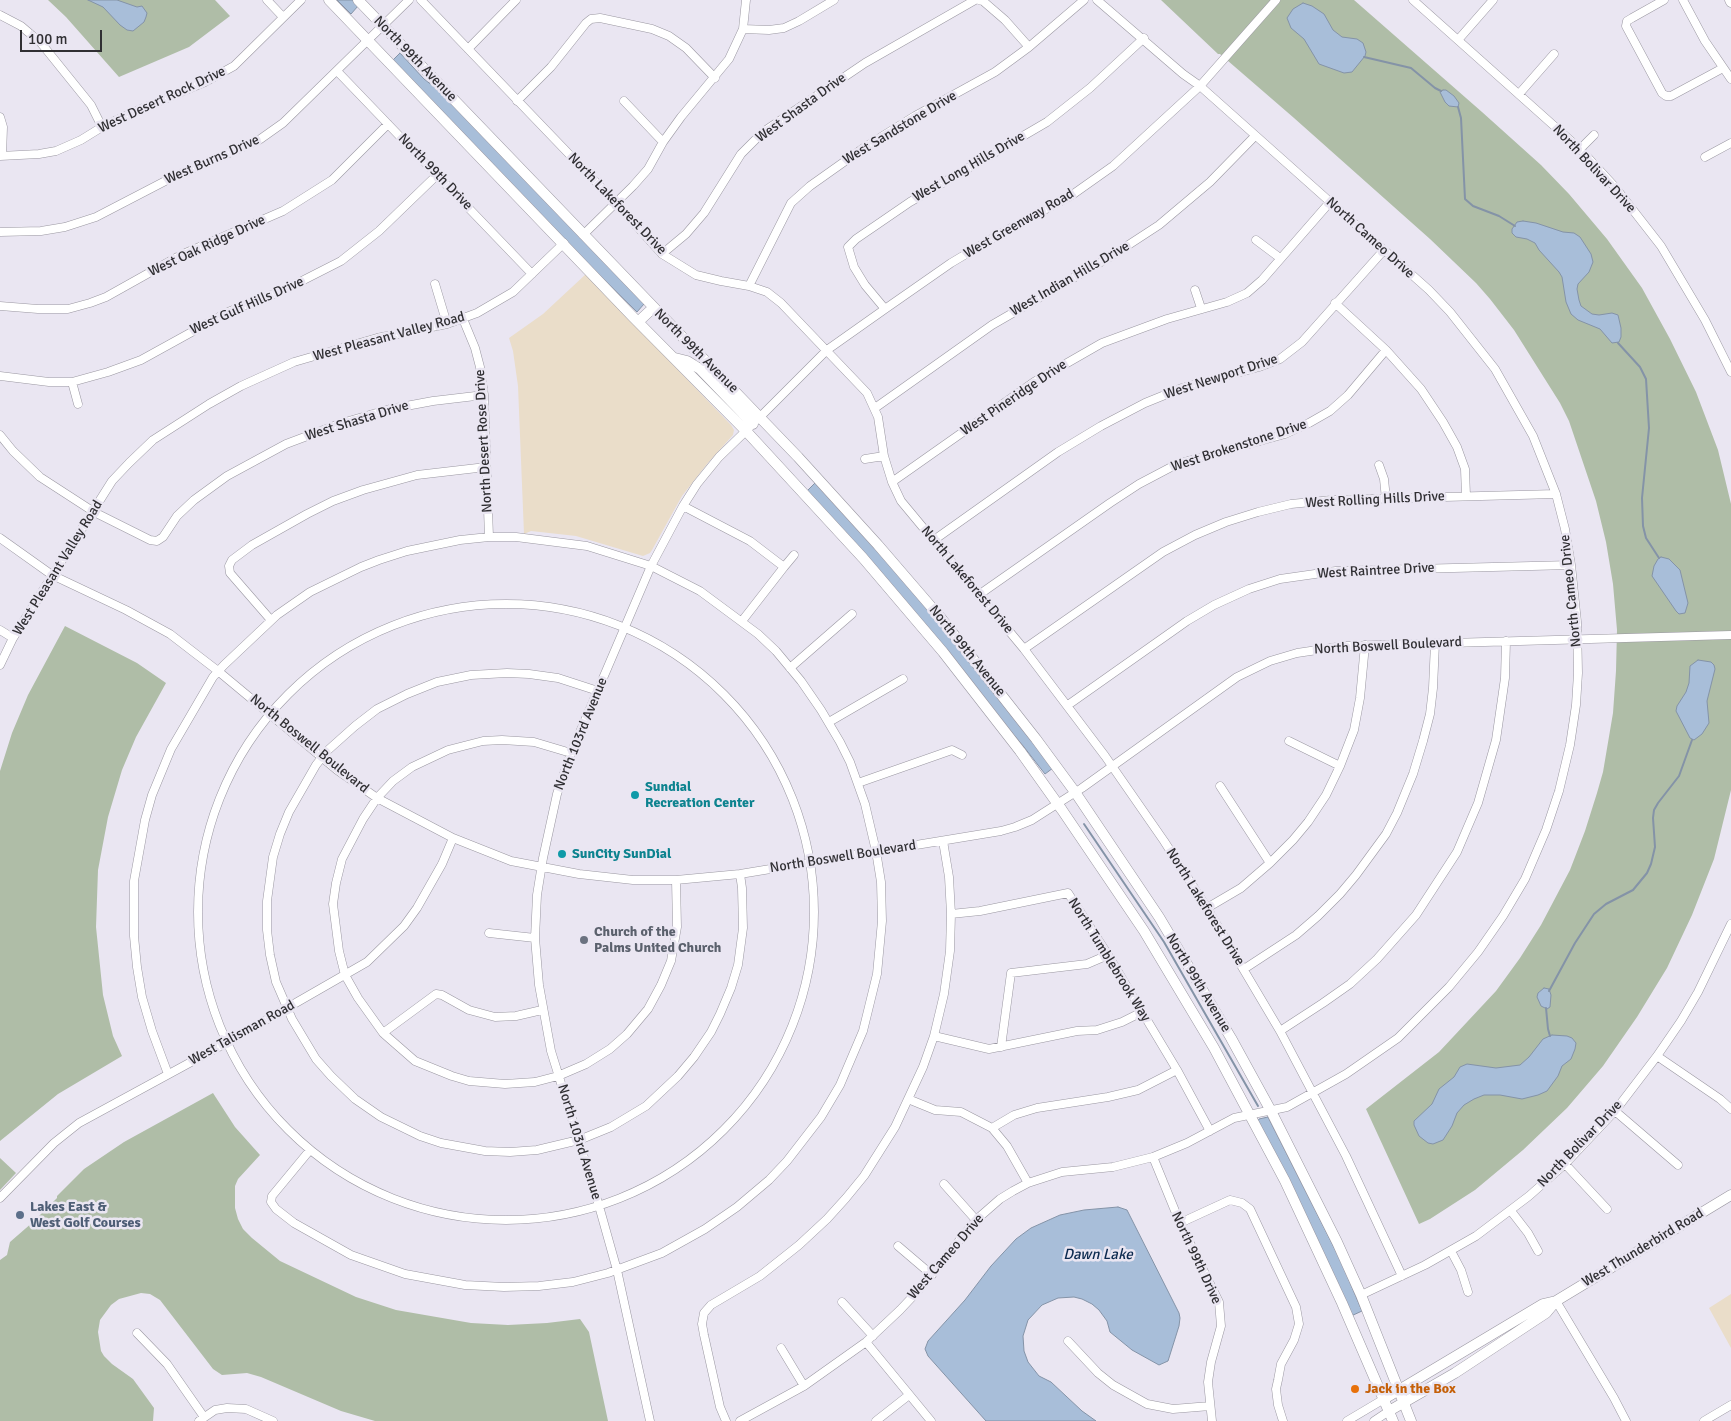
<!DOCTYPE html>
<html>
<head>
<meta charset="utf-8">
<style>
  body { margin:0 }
  #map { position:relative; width:1731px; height:1421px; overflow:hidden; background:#eae6f2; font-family:Signika,sans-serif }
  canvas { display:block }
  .scale { position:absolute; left:20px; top:30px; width:82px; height:22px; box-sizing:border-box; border:2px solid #302f33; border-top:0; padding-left:6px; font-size:15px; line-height:18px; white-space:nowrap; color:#302f33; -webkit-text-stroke:4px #eae6f2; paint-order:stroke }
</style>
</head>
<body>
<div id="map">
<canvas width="1731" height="1421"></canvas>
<div class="scale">100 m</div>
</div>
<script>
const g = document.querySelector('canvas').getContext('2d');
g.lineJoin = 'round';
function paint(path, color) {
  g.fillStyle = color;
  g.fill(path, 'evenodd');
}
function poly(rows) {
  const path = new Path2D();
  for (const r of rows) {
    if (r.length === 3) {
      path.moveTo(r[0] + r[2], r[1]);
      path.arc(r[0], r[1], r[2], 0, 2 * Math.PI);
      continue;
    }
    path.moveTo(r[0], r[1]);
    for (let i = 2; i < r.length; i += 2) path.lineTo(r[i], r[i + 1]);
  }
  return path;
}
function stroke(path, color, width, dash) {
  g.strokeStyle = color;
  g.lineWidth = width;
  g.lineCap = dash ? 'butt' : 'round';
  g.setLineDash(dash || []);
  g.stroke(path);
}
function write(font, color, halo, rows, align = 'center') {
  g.font = font + ' Signika,sans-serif';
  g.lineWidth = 5;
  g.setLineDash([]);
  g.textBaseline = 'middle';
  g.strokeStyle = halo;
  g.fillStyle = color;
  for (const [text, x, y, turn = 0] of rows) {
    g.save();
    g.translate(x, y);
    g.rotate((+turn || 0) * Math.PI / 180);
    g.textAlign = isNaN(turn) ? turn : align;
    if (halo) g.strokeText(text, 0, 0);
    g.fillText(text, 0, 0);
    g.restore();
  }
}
paint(poly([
  [586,274,731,425,734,430,733,435,707,464,682,496,652,550,650,553,643,556,576,536,531,531,524,534,518,386,513,351,509,338,543,314],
  [1731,1294,1731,1348,1709,1308]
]), '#eaddc9');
paint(poly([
  [48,0,215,0,230,16,189,47,119,77,66,17],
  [1161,0,1354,0,1482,112,1541,165,1569,194,1607,239,1642,288,1670,339,1696,392,1718,450,1731,504,1731,790,1714,859,1692,915,1667,968,1637,1017,1603,1066,1567,1108,1523,1150,1475,1190,1430,1219,1419,1224,1366,1109,1439,1052,1496,991,1520,958,1541,925,1570,870,1585,831,1597,793,1603,772,1613,713,1616,671,1617,630,1613,584,1606,542,1596,501,1569,421,1560,403,1514,330,1490,299,1476,283,1430,239,1294,118,1220,54,1218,54],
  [65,626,137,663,166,683,136,737,122,770,108,817,98,870,96,927,103,995,113,1036,122,1056,58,1094,0,1141,0,771,12,733,28,695],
  [213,1093,235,1127,260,1155,238,1179,235,1186,235,1208,238,1219,243,1229,252,1238,280,1261,356,1297,396,1310,471,1323,508,1325,547,1323,580,1319,589,1332,608,1421,375,1421,341,1411,261,1377,247,1373,222,1375,213,1369,160,1300,150,1294,141,1293,119,1299,111,1305,100,1320,98,1332,101,1351,104,1356,112,1364,133,1379,154,1408,153,1421,0,1421,0,1260,7,1255,10,1242,33,1222,57,1198,57,1196,84,1169,124,1142],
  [0,1158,16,1173,0,1190]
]), '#afbda7');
const water = poly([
  [88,0,117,0,137,7,142,6,147,13,146,17,144,22,133,31,127,30,120,25,103,7,88,0],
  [337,0,353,0,358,6,351,14,337,0],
  [1303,3,1312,6,1324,14,1333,30,1342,37,1357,39,1363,43,1366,52,1365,56,1352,72,1344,73,1319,64,1304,39,1291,28,1287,18,1293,9,1303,3],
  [400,53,424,79,446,96,644,304,637,312,572,248,392,61,400,53],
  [1443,90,1446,90,1454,96,1459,103,1458,107,1449,106,1445,102,1440,92,1443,90],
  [1523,221,1536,223,1563,232,1574,233,1580,237,1591,254,1593,262,1589,272,1578,284,1577,289,1579,300,1581,306,1592,314,1599,315,1612,313,1618,315,1621,328,1621,337,1619,342,1612,343,1600,329,1578,320,1571,314,1566,302,1562,277,1559,272,1539,250,1535,243,1527,239,1516,237,1512,233,1512,229,1517,222,1523,221],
  [815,483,903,578,1053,768,1045,774,1024,747,807,491,815,483],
  [1661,557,1669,559,1680,570,1688,603,1685,613,1679,614,1676,611,1652,576,1654,566,1658,559,1661,557],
  [1698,660,1711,662,1714,665,1715,669,1707,701,1709,723,1702,734,1694,740,1690,738,1676,711,1677,706,1686,692,1689,683,1690,666,1698,660],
  [1544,988,1549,989,1551,995,1550,1007,1547,1009,1541,1006,1537,997,1538,993,1544,988],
  [1552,1035,1567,1036,1572,1038,1576,1043,1575,1049,1571,1059,1562,1066,1558,1076,1547,1091,1538,1095,1522,1099,1500,1095,1484,1095,1474,1099,1464,1105,1457,1113,1452,1126,1443,1140,1433,1144,1428,1143,1419,1136,1414,1125,1414,1121,1432,1104,1439,1089,1454,1077,1460,1067,1467,1064,1496,1068,1520,1065,1529,1057,1543,1039,1552,1035],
  [1268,1117,1341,1261,1362,1311,1351,1316,1258,1121,1259,1119,1268,1117],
  [1118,1207,1127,1210,1129,1214,1179,1313,1180,1318,1179,1326,1168,1361,1159,1365,1132,1350,1110,1332,1107,1321,1099,1310,1092,1304,1082,1299,1074,1297,1058,1298,1042,1305,1028,1320,1023,1336,1024,1351,1028,1362,1039,1376,1051,1382,1082,1411,1096,1421,986,1421,928,1356,925,1349,928,1341,965,1300,991,1266,1016,1239,1031,1228,1060,1215,1084,1210,1118,1207]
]);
paint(water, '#a8bed9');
stroke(water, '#8493a7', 1);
stroke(poly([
  [1364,57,1411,68,1435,88,1441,91],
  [1458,107,1461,118,1465,199,1473,206,1499,216,1515,226],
  [1618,343,1640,367,1646,379,1649,428,1642,498,1643,526,1646,538,1659,558],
  [1084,824,1164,942,1258,1106],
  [1549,991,1575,943,1594,914,1606,904,1633,890,1647,873,1651,864,1655,847,1653,818,1654,810,1658,803,1679,776,1692,740],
  [1546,1008,1548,1029,1550,1036]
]), '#8493a7', 2);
const minor = poly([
  [267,0,283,17],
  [421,0,616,203,662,254,696,275,721,281,749,286,767,292,781,303,867,393,878,417,884,456,892,482,901,501,1024,649,1105,756,1164,841,1207,908,1280,1031,1346,1156,1402,1276],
  [979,0,983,1,1005,20,1029,47],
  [1413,0,1580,149,1615,187,1661,246,1705,320,1731,372],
  [1664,0,1632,18,1627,21,1626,26,1662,93,1666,96,1671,96,1723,68],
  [1683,0,1705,41,1731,79],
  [0,15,21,26,41,43,91,105,102,127],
  [743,29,769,30,784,28,799,21,834,0],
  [1458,40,1493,0],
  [468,49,516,0],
  [337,71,532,274],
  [1519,94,1554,54],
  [517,101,551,67,586,23,591,19,600,18,652,29,669,36,686,48,715,78],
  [624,101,663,142],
  [0,117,3,127,2,156],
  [1580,149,1594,135],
  [0,156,39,154,56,151,81,140,102,127,129,114,205,82,234,66,301,0],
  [1705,157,1731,143],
  [0,232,41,231,65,227,96,217,173,177,259,140,283,123,409,0],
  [583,235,633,186,648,169,663,142,681,117,729,59,743,29,746,0],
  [1256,240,1280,258],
  [662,254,686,234,704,213,741,154,763,132,865,63,975,0],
  [435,284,447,324],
  [749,286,791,203,810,186,865,147,915,116,995,72,1029,47,1084,0],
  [1195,290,1201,308],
  [1335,303,1386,350,1421,389,1443,422,1457,447,1465,469,1466,496],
  [0,306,38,309,68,309,90,303,106,297,181,255,283,211,332,180,388,124],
  [885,309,865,285,854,267,848,247,856,239,910,202,1047,122,1090,88,1144,38],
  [463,319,475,348,480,367,484,395,489,537],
  [0,376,49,382,72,382,108,372,141,360,228,312,286,289,341,261,379,231,437,175],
  [72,382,78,404],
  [875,408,992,325,1113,255,1159,225,1210,182,1255,136],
  [757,420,827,350,885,309,951,263,998,235,1072,195,1113,166,1200,86,1276,0],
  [0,435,13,451,40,477,94,512,150,540,157,541,163,537,177,516,194,500,227,476,286,444,342,423,390,409,433,401,484,395],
  [865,459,884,456],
  [1379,465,1384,479,1386,499],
  [892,482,1034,382,1102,343,1167,319,1227,302,1247,293,1262,280,1330,202],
  [683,506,750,541,784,567,742,621],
  [0,538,52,575,126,610,170,634,218,671,337,770,377,798,453,838,511,861,579,874,633,880,676,880,740,874,1001,831,1015,827,1032,820,1082,788,1237,677,1270,661,1297,653,1344,646,1731,635],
  [934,540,1058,452,1101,426,1145,403,1182,388,1259,367,1280,359,1302,342,1384,250],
  [784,567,794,555],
  [980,594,1110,503,1139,484,1177,464,1285,434,1309,423,1330,411,1348,395,1386,350],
  [506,912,308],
  [270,619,230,573,229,566,232,560,252,545,307,514,333,501,363,490,417,475,486,467],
  [0,630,13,638],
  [1024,649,1163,552,1195,535,1226,522,1258,512,1291,504,1332,500,1556,494],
  [0,665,13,638,112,481,129,463,153,440,209,404,241,386,294,362,377,338,447,324,477,313,513,292,564,243],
  [790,668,852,614],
  [598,691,558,678,529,674,507,673,471,675,437,682,407,694,377,709,355,726,327,751,316,765,289,812,280,834,273,857,267,901,267,930,270,955,276,982,292,1019,316,1059,331,1076,355,1099,381,1117,420,1136,441,1143,485,1151,510,1152,537,1150,579,1140,611,1127,646,1106,678,1076,694,1057,711,1032,720,1014,731,988,738,965,743,928,742,888,740,874],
  [1068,705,1187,621,1214,605,1249,589,1280,579,1336,571,1571,565],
  [829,722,903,679],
  [1289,741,1340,766],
  [571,753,534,742,502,740,483,741,448,750,412,767,393,781,377,798,363,819,342,859,336,883,333,904,339,951,345,975,358,998,383,1033,415,1061,452,1076,469,1081,505,1084,535,1082,558,1076,586,1064,610,1049,627,1034,648,1009,661,985,671,961,677,927,676,880],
  [858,783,952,750,962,755],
  [1220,786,1270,863],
  [1207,908,1241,888,1270,863,1293,840,1308,822,1326,795,1340,766,1354,730,1360,698,1365,645],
  [951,914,980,911,1068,893,1108,955,1177,1070,1210,1131],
  [489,933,535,938],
  [1244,969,1296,935,1318,916,1340,894,1356,875,1386,834,1397,813,1413,774,1423,741,1430,714,1433,688,1435,643],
  [1280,1031,1323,1003,1350,984,1377,959,1416,915,1457,852,1478,803,1496,740,1505,678,1506,641],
  [383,1033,436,994,442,995,469,1010,495,1017,516,1016,542,1010],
  [934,1036,989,1049,1077,1031,1097,1030,1122,1022,1142,1012],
  [1001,1047,1011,973,1087,964,1108,955],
  [1657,1056,1720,1099,1731,1109],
  [168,1074,152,1031,142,997,137,967,134,936,134,881,145,820,152,795,171,749,213,677,224,665,277,615,310,592,361,567,379,560,407,551,460,540,489,537,516,537,587,546,651,566,700,591,758,634,776,651,801,681,821,710,840,742,850,762,865,804,876,851,881,882,882,921,877,974,863,1031,840,1085,821,1117,787,1161,769,1180,737,1207,705,1229,662,1253,608,1273,573,1282,539,1286,504,1287,465,1285,405,1274,351,1255,294,1223,276,1209,271,1202,272,1196,310,1150],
  [908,1099,935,1110,961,1112,992,1128,1007,1146,1028,1183],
  [1615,1111,1678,1165],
  [992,1128,1014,1115,1037,1108,1108,1097,1138,1090,1177,1070],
  [1153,1157,1180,1223,1219,1302,1221,1326,1211,1362,1208,1382,1212,1421],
  [1565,1164,1607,1209],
  [944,1184,976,1220],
  [0,1198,54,1143,79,1123,226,1043,367,962,404,926,417,908,442,864,453,838],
  [1511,1211,1528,1233,1538,1251],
  [1180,1223,1230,1200,1242,1203,1250,1209,1296,1307,1299,1324,1294,1340,1281,1364,1278,1380,1276,1389,1278,1405,1283,1421],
  [898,1246,932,1275],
  [1451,1251,1461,1270,1468,1292],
  [1361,1295,1425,1265,1476,1236,1529,1196,1565,1164,1615,1111,1657,1056,1681,1021,1698,992,1731,924],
  [1556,1301,1614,1398,1626,1421],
  [842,1302,873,1336],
  [137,1333,167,1364,204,1417],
  [1068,1341,1098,1373,1113,1385,1147,1404,1173,1409,1210,1406],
  [866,1342,931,1421],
  [781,1348,804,1386],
  [199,1421,215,1410,227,1408,246,1409,273,1421],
  [650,1421,617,1270,599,1206,551,1051,539,985,535,938,537,895,543,858,557,794,571,753,651,566,683,506,697,484,719,457,749,428],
  [726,1421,720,1407,704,1335,702,1324,704,1313,711,1305,760,1276,799,1245,827,1219,846,1198,864,1176,895,1127,923,1067,934,1036,944,994,950,951,951,914,949,877,943,841],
  [740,1421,804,1386,866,1342,900,1310,916,1293,976,1220,1000,1199,1013,1191,1028,1183,1062,1172,1113,1167,1153,1157,1187,1143,1234,1118,1287,1107,1346,1074,1398,1038,1449,987,1478,952,1503,916,1525,879,1546,830,1559,791,1570,745,1576,705,1578,673,1577,622,1571,565,1565,529,1556,494,1533,436,1495,369,1450,312,1429,290,1200,86,1183,74,1097,0],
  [876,1421,909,1395],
  [1347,1421,1384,1399],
  [1374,1421,1389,1411],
  [1704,1421,1731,1405]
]);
const major = poly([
  [329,0,633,317,746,431,863,558,943,652,1020,751,1062,810,1144,931,1214,1048,1285,1181,1342,1303,1393,1421],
  [358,0,798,457,878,545,940,617,1036,739,1075,792,1159,917,1231,1038,1271,1111,1337,1242,1361,1295,1411,1421],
  [1730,0,1731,2],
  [638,322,653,308],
  [675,358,687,361,700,369,753,424],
  [1384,1399,1543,1304,1556,1301,1731,1195],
  [1389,1411,1455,1373,1546,1313,1556,1301]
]);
stroke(minor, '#9a97a1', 9);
stroke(major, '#9a97a1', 11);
stroke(minor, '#fff', 8);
stroke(major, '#fff', 10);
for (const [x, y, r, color] of [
  [635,795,5,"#0f9aa8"],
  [562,854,5,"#0f9aa8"],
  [584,940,5,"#6b7280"],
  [20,1215,5,"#5c6f8a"],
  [1355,1389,5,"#e8710a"]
]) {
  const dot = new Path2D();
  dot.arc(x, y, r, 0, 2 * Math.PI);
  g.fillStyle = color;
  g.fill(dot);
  stroke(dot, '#eae6f2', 2);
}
write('14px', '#302f33', '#eae6f2', [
  ["North 99th Avenue",415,59,46],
  ["West Desert Rock Drive",162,100,-25],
  ["West Shasta Drive",801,108,-36],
  ["West Sandstone Drive",900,128,-31],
  ["West Burns Drive",212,160,-24],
  ["West Long Hills Drive",969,167,-30],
  ["North Bolivar Drive",1594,169,47],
  ["North 99th Drive",435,172,46],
  ["North Lakeforest Drive",617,204,46],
  ["West Greenway Road",1019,224,-30],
  ["North Cameo Drive",1370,238,42],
  ["West Oak Ridge Drive",207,246,-25],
  ["West Indian Hills Drive",1070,279,-30],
  ["West Gulf Hills Drive",247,306,-24],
  ["West Pleasant Valley Road",389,337,-15],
  ["North 99th Avenue",696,351,45],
  ["West Newport Drive",1221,377,-18],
  ["West Pineridge Drive",1014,398,-34],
  ["West Shasta Drive",357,421,-17],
  ["North Desert Rose Drive",484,441,-93],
  ["West Brokenstone Drive",1239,446,-18],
  ["West Rolling Hills Drive",1375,500,-3],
  ["West Pleasant Valley Road",58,568,-58],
  ["West Raintree Drive",1376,571,-3],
  ["North Lakeforest Drive",967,580,50],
  ["North Cameo Drive",1571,591,-96],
  ["North Boswell Boulevard",1388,646,-3],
  ["North 99th Avenue",967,651,51],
  ["North 103rd Avenue",581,734,-68],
  ["North Boswell Boulevard",309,744,39],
  ["North Boswell Boulevard",843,857,-9],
  ["North Lakeforest Drive",1205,907,58],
  ["North Tumblebrook Way",1109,960,58],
  ["North 99th Avenue",1198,983,59],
  ["West Talisman Road",242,1033,-29],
  ["North 103rd Avenue",579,1142,73],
  ["North Bolivar Drive",1580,1144,-46],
  ["West Thunderbird Road",1643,1248,-31],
  ["West Cameo Drive",946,1257,-49],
  ["North 99th Drive",1196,1258,65]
]);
write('bold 14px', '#0d838f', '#eae6f2', [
  ["Sundial",645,787],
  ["Recreation Center",645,803],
  ["SunCity SunDial",572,854]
], 'left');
write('bold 14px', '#5b616d', '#eae6f2', [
  ["Church of the",594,932],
  ["Palms United Church",594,948]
], 'left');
write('bold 14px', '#4e5e75', '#eae6f2', [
  ["Lakes East &",30,1207],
  ["West Golf Courses",30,1223]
], 'left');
write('bold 14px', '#c56008', '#eae6f2', [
  ["Jack in the Box",1365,1389]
], 'left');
write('italic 15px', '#0c2a4f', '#eae6f2', [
  ["Dawn Lake",1098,1255]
]);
</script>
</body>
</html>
